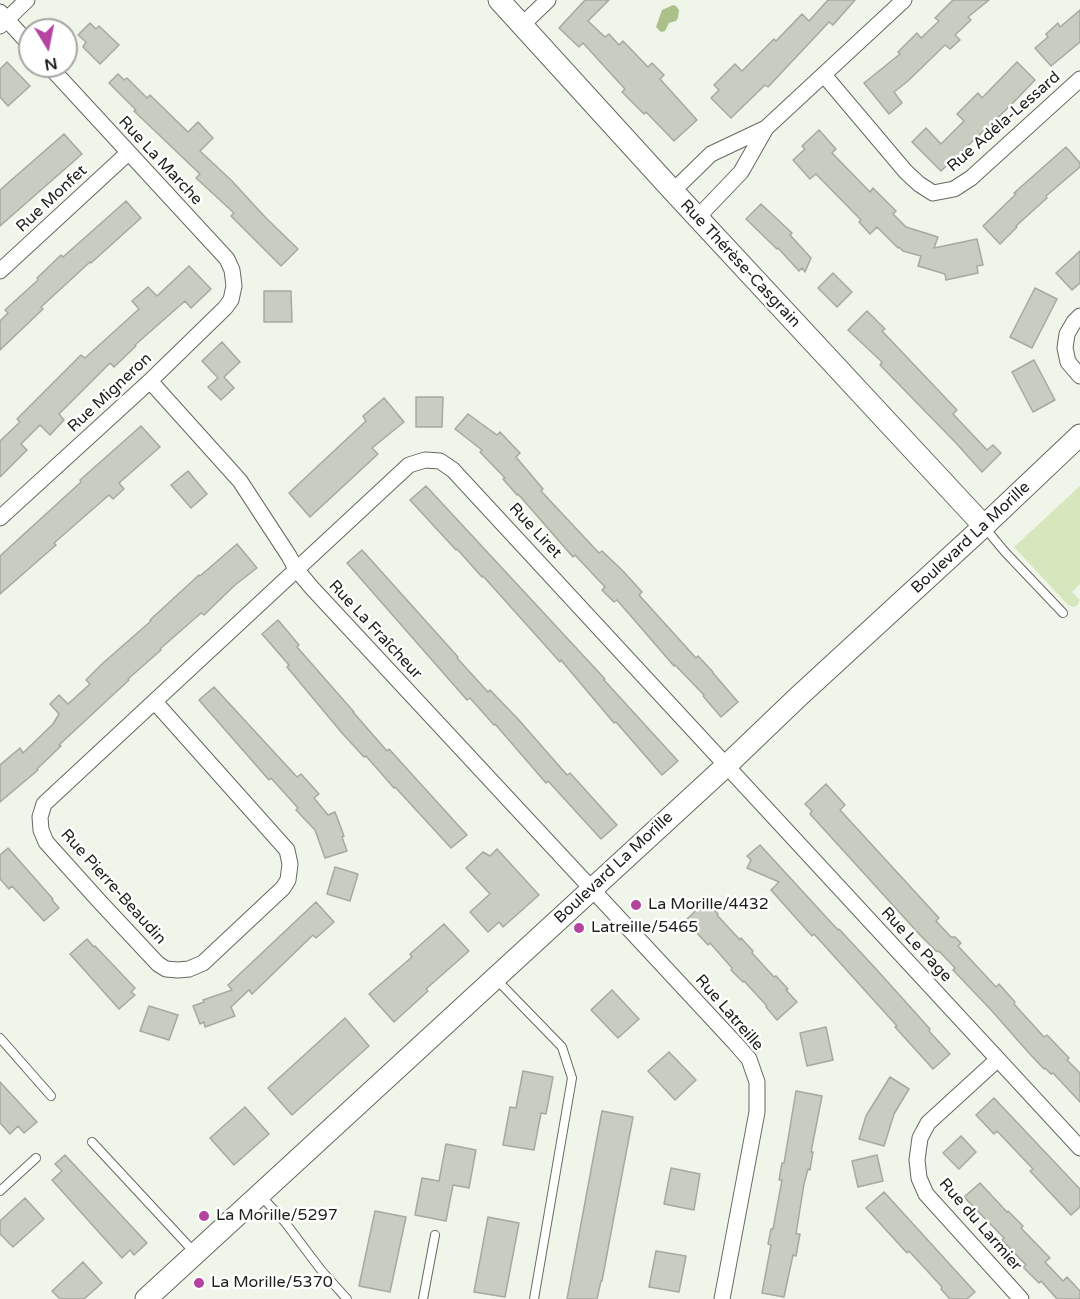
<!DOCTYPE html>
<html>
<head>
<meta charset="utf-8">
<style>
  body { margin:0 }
  #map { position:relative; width:1080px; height:1299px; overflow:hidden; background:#f0f5e9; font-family:"Varela Round",sans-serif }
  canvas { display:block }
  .north { position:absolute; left:18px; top:18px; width:60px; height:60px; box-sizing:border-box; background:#fff; border:2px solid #a5a5a3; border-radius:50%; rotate:170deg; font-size:16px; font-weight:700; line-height:24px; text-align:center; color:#1d1f1a }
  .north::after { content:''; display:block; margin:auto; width:21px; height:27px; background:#b444a0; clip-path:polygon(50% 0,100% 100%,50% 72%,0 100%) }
</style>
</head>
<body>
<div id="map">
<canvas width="1080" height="1299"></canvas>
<div class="north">N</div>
</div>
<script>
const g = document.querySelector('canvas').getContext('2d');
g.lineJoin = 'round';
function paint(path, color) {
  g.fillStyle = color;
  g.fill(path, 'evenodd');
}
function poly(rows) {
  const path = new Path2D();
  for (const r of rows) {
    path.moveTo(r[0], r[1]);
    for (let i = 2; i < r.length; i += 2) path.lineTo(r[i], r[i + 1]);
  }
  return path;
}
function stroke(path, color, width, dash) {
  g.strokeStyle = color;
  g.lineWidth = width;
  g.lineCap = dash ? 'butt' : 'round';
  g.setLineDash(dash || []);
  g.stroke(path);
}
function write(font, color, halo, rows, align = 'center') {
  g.font = font + ' "Varela Round",sans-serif';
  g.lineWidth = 5;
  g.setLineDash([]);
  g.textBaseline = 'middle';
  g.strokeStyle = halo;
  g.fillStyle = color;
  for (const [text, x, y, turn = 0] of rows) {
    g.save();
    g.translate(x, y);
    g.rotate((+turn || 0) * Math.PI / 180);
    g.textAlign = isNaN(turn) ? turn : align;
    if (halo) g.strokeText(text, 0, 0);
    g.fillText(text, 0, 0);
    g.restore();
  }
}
paint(poly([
  [1080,486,1080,584,1072,592,1080,600,1077,606,1073,607,1068,605,1014,547]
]), '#d6e7be');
paint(poly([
  [673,5,676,6,679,10,678,18,676,21,669,23,665,31,661,32,656,27,662,10]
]), '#acc18a');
const building = poly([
  [585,0,609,0,588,21,605,37,609,34,619,45,623,41,648,67,652,63,664,75,660,79,697,120,674,141,646,112,644,114,622,92,625,89,583,43,579,47,559,28,585,0],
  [828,0,855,0,833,25,829,22,768,87,765,85,731,118,711,98,719,90,714,85,735,64,742,71,774,39,776,41,802,14,809,21,828,0],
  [953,0,989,0,968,17,971,20,955,35,960,40,950,49,945,45,908,81,894,92,902,103,889,114,864,83,900,54,898,52,917,33,921,38,939,21,935,18,953,0],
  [1080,10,1080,42,1051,66,1035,48,1048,37,1046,34,1058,23,1060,27,1080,10],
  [90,23,96,29,99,26,119,45,100,64,83,47,86,42,78,35,90,23],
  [7,62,30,86,8,106,0,97,0,69,7,62],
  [1017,62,1035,80,1010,106,941,171,912,142,926,128,941,144,964,121,957,114,978,93,982,98,1017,62],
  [118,74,124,80,127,78,147,98,150,95,188,132,198,122,213,138,200,151,232,181,265,217,298,249,281,266,231,216,234,213,196,178,200,174,134,111,136,110,109,83,118,74],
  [819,130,836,149,832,153,870,192,873,188,896,211,893,214,906,227,938,237,934,248,977,239,983,265,977,266,978,273,946,280,945,274,918,266,921,256,903,251,899,247,898,248,877,227,870,234,859,222,861,220,816,174,810,179,793,160,805,149,802,146,819,130],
  [64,134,82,154,0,226,0,190,64,134],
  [1066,147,1080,163,1080,167,1046,196,1047,198,1016,226,1017,227,1000,244,983,226,1016,194,1014,193,1066,147],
  [126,201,141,218,91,263,90,262,41,307,43,309,0,350,0,321,8,313,5,310,38,280,37,278,61,255,63,257,126,201],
  [761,204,792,233,790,235,811,258,805,272,802,268,799,271,778,248,777,249,746,219,761,204],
  [1080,251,1080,283,1072,290,1056,273,1080,251],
  [189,266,211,289,191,308,185,301,135,345,136,346,114,367,110,363,59,414,64,420,50,435,40,425,21,444,27,450,0,477,0,441,20,422,17,419,81,355,85,358,139,309,132,301,148,287,157,296,189,266],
  [833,273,852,292,837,307,818,288,833,273],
  [1035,288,1057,299,1032,348,1010,337,1035,288],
  [264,291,291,291,292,322,264,322,264,291],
  [867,311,885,329,882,331,957,410,953,414,987,450,993,445,1001,453,982,472,956,443,880,365,882,362,848,330,867,311],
  [222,342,240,362,224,377,234,388,221,400,208,387,218,378,202,361,222,342],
  [1034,360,1055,400,1033,412,1012,372,1034,360],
  [416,397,443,397,442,427,416,427,416,397],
  [384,398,404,422,372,448,378,454,310,517,289,493,366,421,363,416,384,398],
  [468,414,497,435,500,432,520,453,516,457,543,489,541,491,599,553,602,551,623,571,642,592,639,595,696,658,698,656,713,672,713,673,738,702,721,717,703,696,704,695,675,665,674,666,617,600,614,602,602,590,605,587,575,555,573,557,518,494,517,495,503,479,505,478,480,452,482,450,455,429,468,414],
  [141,426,160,447,119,483,124,489,113,499,109,495,54,543,56,545,0,594,0,556,81,482,80,480,141,426],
  [188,471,207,494,191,508,171,485,188,471],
  [426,486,605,679,604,680,678,761,662,775,616,722,614,723,561,660,560,662,483,576,482,577,457,549,456,550,410,500,426,486],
  [237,544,257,568,235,585,204,615,201,613,160,649,161,650,128,679,129,680,59,745,61,746,37,769,38,770,0,802,0,765,20,748,23,753,53,724,59,714,50,704,59,695,68,704,90,684,86,680,103,663,151,621,150,620,199,575,200,576,237,544],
  [362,550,432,628,458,657,457,658,488,692,490,690,518,719,567,775,570,773,617,825,601,839,548,781,546,783,495,724,494,725,470,698,467,700,347,563,362,550],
  [278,620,299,645,297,647,354,712,353,712,387,751,389,749,467,835,451,848,395,787,394,788,366,756,364,757,342,733,287,667,289,665,262,634,278,620],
  [214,687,297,777,301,774,319,794,314,798,328,815,335,812,344,836,342,837,347,851,325,858,315,830,296,810,298,808,271,778,269,780,199,700,214,687],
  [826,784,845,805,840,810,939,918,936,921,951,937,955,937,961,943,958,946,996,987,999,984,1015,1002,1014,1004,1044,1037,1047,1035,1069,1058,1067,1060,1080,1073,1080,1102,1053,1073,1051,1074,1045,1068,1044,1069,1028,1052,992,1011,953,970,955,968,940,952,936,951,920,935,810,814,812,811,805,804,826,784],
  [760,845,838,930,839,929,877,970,930,1029,929,1031,950,1054,933,1069,895,1027,897,1026,814,934,812,936,771,890,779,882,747,868,751,860,747,856,760,845],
  [8,848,53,899,52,900,59,908,44,921,12,886,9,889,0,879,0,855,8,848],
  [497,849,539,895,503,927,499,922,488,932,470,912,490,894,466,868,483,852,490,856,497,849],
  [335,867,358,874,350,901,327,894,335,867],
  [706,901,718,914,717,915,740,940,741,938,753,951,752,953,774,977,776,976,788,989,786,990,797,1002,777,1020,766,1007,767,1006,744,981,743,982,731,970,732,968,710,943,708,945,696,932,698,931,687,919,706,901],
  [316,902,334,922,316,938,313,935,252,994,249,990,231,1007,235,1016,205,1027,204,1022,200,1024,193,1006,204,1002,203,1000,232,990,228,985,316,902],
  [444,924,469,951,426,989,428,991,394,1022,369,994,412,957,410,954,444,924],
  [87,939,94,947,95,946,135,988,131,992,135,995,119,1009,70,954,87,939],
  [612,990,639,1019,618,1038,591,1010,612,990],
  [149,1006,178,1015,169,1040,140,1031,149,1006],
  [345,1018,369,1046,292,1115,268,1088,345,1018],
  [826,1027,833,1060,807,1066,800,1033,826,1027],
  [669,1052,696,1080,675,1100,648,1071,669,1052],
  [523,1071,553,1077,546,1114,541,1113,534,1150,503,1145,510,1107,516,1108,523,1071],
  [890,1077,909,1089,894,1114,884,1146,859,1139,866,1116,890,1077],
  [0,1082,37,1122,24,1133,18,1126,10,1134,0,1123,0,1082],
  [796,1091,822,1096,811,1152,813,1152,810,1170,808,1169,804,1184,796,1234,800,1234,796,1256,793,1255,784,1297,762,1293,771,1245,768,1244,771,1229,773,1229,782,1180,779,1180,782,1163,784,1163,796,1091],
  [994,1098,1080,1189,1080,1207,1071,1215,1030,1171,1033,1169,997,1131,994,1134,976,1115,994,1098],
  [245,1107,269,1134,234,1165,210,1138,245,1107],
  [602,1111,633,1117,616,1206,602,1281,601,1281,597,1299,567,1299,602,1111],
  [961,1136,976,1152,959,1169,943,1153,961,1136],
  [446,1144,476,1150,469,1188,453,1185,446,1221,415,1215,422,1178,439,1181,446,1144],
  [65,1155,147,1243,134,1255,130,1250,122,1258,52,1180,62,1171,55,1164,65,1155],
  [877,1155,883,1181,858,1187,852,1161,877,1155],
  [671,1168,700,1174,694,1210,664,1204,671,1168],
  [980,1183,1007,1212,1008,1211,1023,1226,1021,1228,1050,1258,1045,1262,1063,1281,1067,1277,1080,1291,1080,1299,1057,1299,1041,1281,1039,1283,1023,1267,1026,1265,1002,1240,1004,1238,964,1197,980,1183],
  [884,1192,975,1292,967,1299,950,1299,941,1289,942,1287,909,1251,907,1253,866,1208,884,1192],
  [25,1198,44,1219,13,1247,0,1234,0,1221,25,1198],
  [375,1211,406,1217,390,1292,359,1286,375,1211],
  [488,1217,519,1223,505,1297,474,1292,488,1217],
  [656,1251,686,1256,679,1292,649,1287,656,1251],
  [83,1262,102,1283,84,1299,60,1299,52,1291,83,1262]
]);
paint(building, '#c8cdc1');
stroke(building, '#a5aa9e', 1.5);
const lane = poly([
  [985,528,1005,552,1063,613],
  [496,979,562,1047,572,1078,534,1299],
  [0,1038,51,1096],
  [92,1142,195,1253],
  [0,1191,36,1158],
  [261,1196,284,1221,321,1270,347,1299],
  [423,1299,435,1235]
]);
const street = poly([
  [0,12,30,45],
  [522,25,548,0],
  [0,26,27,0],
  [824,75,906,172,919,184,933,193,954,189,971,178,1080,79],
  [673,191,711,154,766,128,904,0],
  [698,217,741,172,766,128],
  [0,271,128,153],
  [1080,316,1074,322,1067,334,1065,348,1068,362,1080,376],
  [150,381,240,481,289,556,296,569,312,588,735,1043,749,1059,757,1082,757,1112,722,1299],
  [0,518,150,381,225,308,231,300,234,286,232,270,227,259,49,66],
  [155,702,287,850,290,864,288,880,283,888,203,963,189,969,178,970,166,969,158,964,100,902,46,842,41,830,40,817,44,804,409,465,425,460,440,461,453,470,1080,1148],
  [997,1060,928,1123,920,1138,917,1160,919,1178,926,1194,1021,1299]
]);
const secondary = poly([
  [499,0,673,191,984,526],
  [146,1299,727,765,798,697,984,526,1080,435]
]);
stroke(lane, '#656a5f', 10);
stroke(street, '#656a5f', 17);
stroke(secondary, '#656a5f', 23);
stroke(lane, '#fff', 8);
stroke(street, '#fff', 15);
stroke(secondary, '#fff', 21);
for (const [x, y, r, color] of [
  [636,905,6,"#b444a0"],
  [579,928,6,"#b444a0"],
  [204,1216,6,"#b444a0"],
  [199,1283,6,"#b444a0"]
]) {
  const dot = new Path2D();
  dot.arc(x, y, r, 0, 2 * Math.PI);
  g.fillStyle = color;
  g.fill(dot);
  stroke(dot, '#fff', 2);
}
write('16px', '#1d1f1a', '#fff', [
  ["Rue Adéla-Lessard",1004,122,-41],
  ["Rue La Marche",160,161,47],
  ["Rue Monfet",52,199,-43],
  ["Rue Thérèse-Casgrain",740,264,47],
  ["Rue Migneron",110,393,-43],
  ["Rue Liret",535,531,47],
  ["Boulevard La Morille",971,538,-43],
  ["Rue La Fraîcheur",375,630,47],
  ["Boulevard La Morille",614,868,-43],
  ["Rue Pierre-Beaudin",113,887,48],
  ["Rue Le Page",916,945,47],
  ["Rue Latreille",729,1013,49],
  ["Rue du Larmier",980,1225,49]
]);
write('16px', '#1d1f1a', '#fff', [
  ["La Morille/4432",648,905],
  ["Latreille/5465",591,928],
  ["La Morille/5297",216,1216],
  ["La Morille/5370",211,1283]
], 'left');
</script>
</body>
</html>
